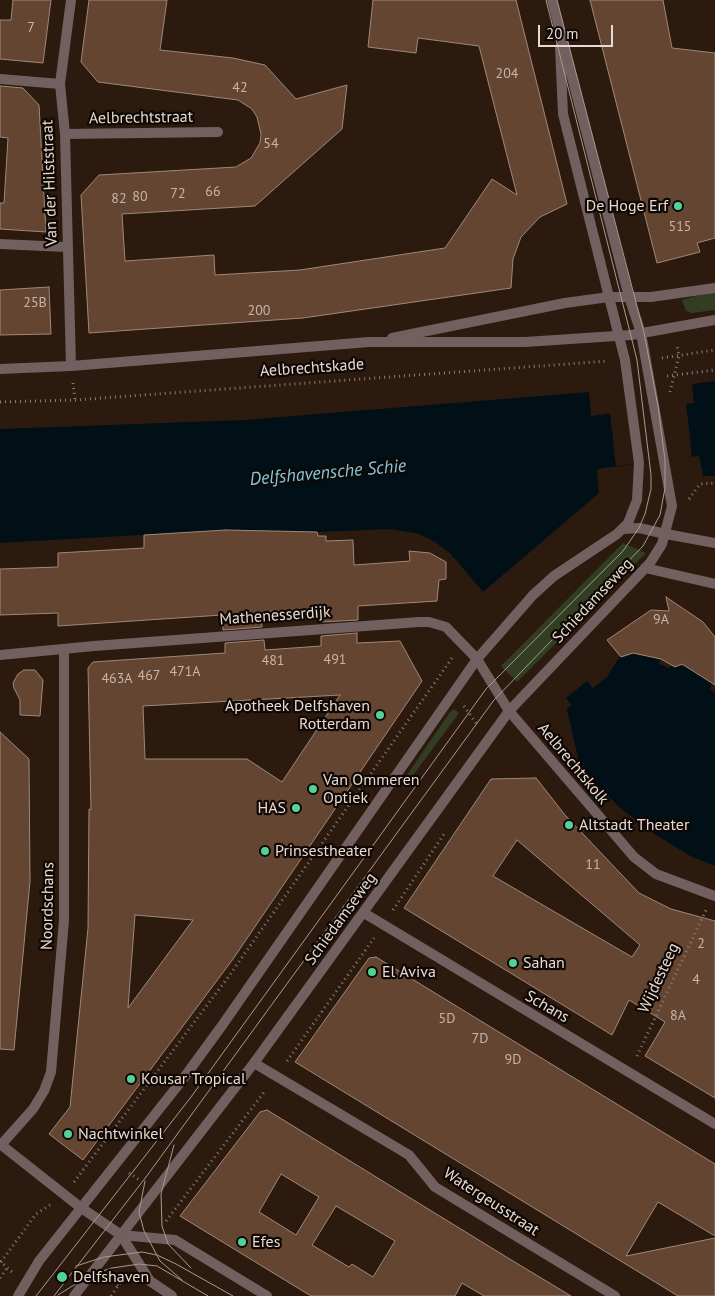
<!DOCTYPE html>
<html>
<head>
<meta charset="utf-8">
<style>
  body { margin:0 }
  #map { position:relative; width:715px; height:1296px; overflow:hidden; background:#2c1a0f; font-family:"PT Sans",sans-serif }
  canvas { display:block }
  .scale { position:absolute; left:538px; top:25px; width:75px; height:22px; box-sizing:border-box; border:2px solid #e6dad2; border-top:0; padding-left:6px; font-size:15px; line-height:18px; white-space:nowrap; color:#e6dad2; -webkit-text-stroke:4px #0f0704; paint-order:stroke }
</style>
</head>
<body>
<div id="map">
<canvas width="715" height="1296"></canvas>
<div class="scale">20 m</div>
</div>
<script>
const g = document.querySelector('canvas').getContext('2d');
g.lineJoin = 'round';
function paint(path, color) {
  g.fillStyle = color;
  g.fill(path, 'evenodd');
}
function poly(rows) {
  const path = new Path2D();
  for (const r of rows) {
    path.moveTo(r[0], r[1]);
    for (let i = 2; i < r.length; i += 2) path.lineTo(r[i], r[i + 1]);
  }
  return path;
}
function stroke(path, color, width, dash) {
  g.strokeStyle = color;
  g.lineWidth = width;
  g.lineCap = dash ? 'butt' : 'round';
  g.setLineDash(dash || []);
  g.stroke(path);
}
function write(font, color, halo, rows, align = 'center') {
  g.font = font + ' "PT Sans",sans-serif';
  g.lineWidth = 4.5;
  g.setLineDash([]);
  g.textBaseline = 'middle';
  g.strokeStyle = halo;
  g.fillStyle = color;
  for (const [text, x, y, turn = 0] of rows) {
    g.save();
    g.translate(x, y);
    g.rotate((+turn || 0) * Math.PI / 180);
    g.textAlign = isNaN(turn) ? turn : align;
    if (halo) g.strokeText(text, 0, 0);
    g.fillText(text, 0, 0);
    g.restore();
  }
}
paint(poly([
  [715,291,715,310,692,313,686,311,682,300],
  [623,543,646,553,517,682,501,666],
  [454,709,459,713,411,778,407,775,450,712]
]), '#323d21');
paint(poly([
  [715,381,715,476,703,476,699,456,597,469,599,493,483,592,451,554,435,542,419,534,391,529,317,532,226,530,0,543,0,429,244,420,589,392,591,416,694,403,692,384],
  [633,653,660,659,659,664,669,668,673,665,687,667,712,683,710,689,715,693,715,866,692,857,653,833,619,807,580,767,567,709,571,705,566,698,587,681,593,688,607,677,620,656]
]), '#001016');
paint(poly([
  [686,403,692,457,616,466,610,412]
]), '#2c1a0f');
const building = poly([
  [13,0,51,0,43,63,0,59,0,20,11,20,13,0],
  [89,0,167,0,160,50,233,58,265,65,296,99,347,85,342,129,255,206,122,214,125,261,214,255,215,275,300,270,445,248,492,179,517,195,479,46,418,38,416,53,368,47,373,0,516,0,567,204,540,217,521,237,513,259,511,288,303,318,89,333,81,195,99,175,236,167,251,158,260,143,261,134,257,117,252,109,238,100,98,82,81,62,89,0],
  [590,0,663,0,672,48,715,53,715,238,697,243,700,252,657,263,590,0],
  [0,86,23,88,39,105,46,232,0,229,0,203,4,203,8,138,0,137,0,86],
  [49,287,51,334,0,335,0,290,49,287],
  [226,530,317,532,318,536,326,536,326,541,353,540,354,565,410,561,409,551,430,553,446,562,446,579,439,580,437,601,358,606,358,620,321,622,321,608,261,612,262,627,223,630,222,615,58,626,58,613,0,615,0,569,58,567,58,553,144,548,144,535,226,530],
  [666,597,703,622,715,637,715,685,682,664,675,667,661,659,633,653,621,657,607,640,651,610,669,611,666,597],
  [357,633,357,643,400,641,422,681,233,959,83,1160,49,1134,70,1107,88,928,89,809,91,810,88,668,93,662,225,653,225,643,264,640,265,650,321,646,321,636,357,633],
  [340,695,282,782,247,759,145,759,143,706,340,695],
  [135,915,193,920,128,1008,135,915],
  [24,670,35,670,43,680,40,716,20,715,20,700,14,688,13,683,18,674,24,670],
  [0,732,29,759,30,881,14,1050,0,1049,0,732],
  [536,778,565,815,639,893,671,909,715,921,715,1098,645,1056,665,1022,629,1000,612,1035,404,908,491,779,536,778],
  [517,840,640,945,632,957,493,876,517,840],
  [376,957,715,1164,715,1236,658,1202,626,1256,715,1238,715,1296,678,1296,295,1062,369,958,376,957],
  [267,1110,508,1258,571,1296,484,1296,462,1283,455,1296,311,1296,180,1216,260,1112,267,1110],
  [281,1174,319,1197,296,1235,259,1212,281,1174],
  [336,1206,395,1241,373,1277,352,1264,349,1267,312,1245,336,1206]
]);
paint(building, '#644532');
stroke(building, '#9f887a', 1);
stroke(poly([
  [662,358,715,350],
  [667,376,715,370],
  [73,383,75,400],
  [670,392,679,356,677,345],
  [0,402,75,400,608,361],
  [689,499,700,484,715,483],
  [464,706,478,726],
  [393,910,444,834],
  [637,1056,706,910],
  [287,1061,374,938],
  [129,1173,141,1181],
  [74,1182,229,976,452,658],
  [166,1221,265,1091],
  [0,1261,13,1273],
  [1,1262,36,1214,50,1205],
  [0,1278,7,1268],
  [109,1279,119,1286],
  [111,1296,126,1274]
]), '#8b7d73', 3, [1, 4]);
stroke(poly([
  [71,0,60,84,65,134,71,366],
  [552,0,629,297],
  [560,47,563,114,609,297],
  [0,79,60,84],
  [65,134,218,132],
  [0,244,66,247],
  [666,534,715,543],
  [645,568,715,584],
  [0,655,94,646,419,622,429,622,446,627,477,659],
  [509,711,634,857,656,874,715,896],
  [364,913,715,1124],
  [254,1063,409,1155,435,1187,615,1296],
  [0,1144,80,1207],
  [1,1145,33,1109,44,1091,51,1072,64,920,64,650],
  [121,1235,175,1240,267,1296],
  [121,1235,150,1281,172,1296]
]), '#726060', 10);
stroke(poly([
  [392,338,565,303,609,297,651,297,715,288],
  [0,369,71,366,369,342,525,342,631,335,715,320],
  [623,529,639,528,666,534],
  [477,659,509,711],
  [80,1207,121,1235],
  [18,1296,39,1261,183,1079,221,1027,477,659,533,595,554,576,617,534,628,523,637,500,639,463,625,360,609,297],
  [74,1296,254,1063,509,711,650,563,662,544,672,506,641,333,629,297]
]), '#726060', 10);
stroke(poly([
  [174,1145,161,1194,162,1226,168,1244,191,1268],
  [145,1181,139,1212,144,1231,160,1261,182,1280],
  [76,1266,104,1257,142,1252,157,1255,176,1264,233,1296],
  [58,1295,90,1275,112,1268,139,1264,157,1266,208,1296],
  [36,1296,191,1097,486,689,623,551,639,528,645,514,651,489,651,475,637,360,546,0],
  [54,1296,146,1177,494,700,643,546,660,515,665,488,665,460,658,406,644,333,557,0]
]), '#a89a91', 1);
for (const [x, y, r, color] of [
  [678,206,5,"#51d398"],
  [380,715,5,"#51d398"],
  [313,789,5,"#51d398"],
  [296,808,5,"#51d398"],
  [569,825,5,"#51d398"],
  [265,851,5,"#51d398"],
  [513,963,5,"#51d398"],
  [372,972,5,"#51d398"],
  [131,1079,5,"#51d398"],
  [68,1134,5,"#51d398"],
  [242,1242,5,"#51d398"],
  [62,1277,6,"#51d398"]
]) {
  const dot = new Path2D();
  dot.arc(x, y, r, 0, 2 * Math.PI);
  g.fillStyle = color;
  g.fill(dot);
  stroke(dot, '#0f0704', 2);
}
write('14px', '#c6b5aa', null, [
  ["7",31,28],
  ["204",507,74],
  ["42",240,88],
  ["54",271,144],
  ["66",213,192],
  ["72",178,194],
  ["80",140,197],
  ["82",119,199],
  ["515",680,227],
  ["25B",35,303],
  ["200",259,311],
  ["9A",661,620],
  ["491",335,660],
  ["481",273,661],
  ["471A",185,672],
  ["467",149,676],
  ["463A",117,679],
  ["11",593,865],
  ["2",701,944],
  ["4",696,980],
  ["8A",678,1016],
  ["5D",447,1019],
  ["7D",480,1039],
  ["9D",513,1060]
]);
write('16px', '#e6dad2', '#0f0704', [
  ["Aelbrechtstraat",141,118,-1],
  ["Van der Hilststraat",50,183,-92],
  ["Aelbrechtskade",312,368,-4],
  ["Schiedamseweg",593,601,-47],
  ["Mathenesserdijk",275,616,-4],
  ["Aelbrechtskolk",573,764,50],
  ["Noordschans",48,906,-89],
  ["Schiedamseweg",341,919,-54],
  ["Wijdesteeg",659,978,-65],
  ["Schans",547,1007,30],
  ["Watergeusstraat",491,1202,33]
]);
write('16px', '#e6dad2', '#0f0704', [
  ["De Hoge Erf",668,206,"right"],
  ["Apotheek Delfshaven",370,706,"right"],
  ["Rotterdam",370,724,"right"],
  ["Van Ommeren",323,780],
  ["Optiek",323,798],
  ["HAS",286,808,"right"],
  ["Altstadt Theater",579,825],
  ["Prinsestheater",275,851],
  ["Sahan",523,963],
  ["El Aviva",382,972],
  ["Kousar Tropical",141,1079],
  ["Nachtwinkel",78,1134],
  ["Efes",252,1242],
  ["Delfshaven",73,1277]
], 'left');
write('italic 18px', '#7fcbe3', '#0f0704', [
  ["Delfshavensche Schie",328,473,-5]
]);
</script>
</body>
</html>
